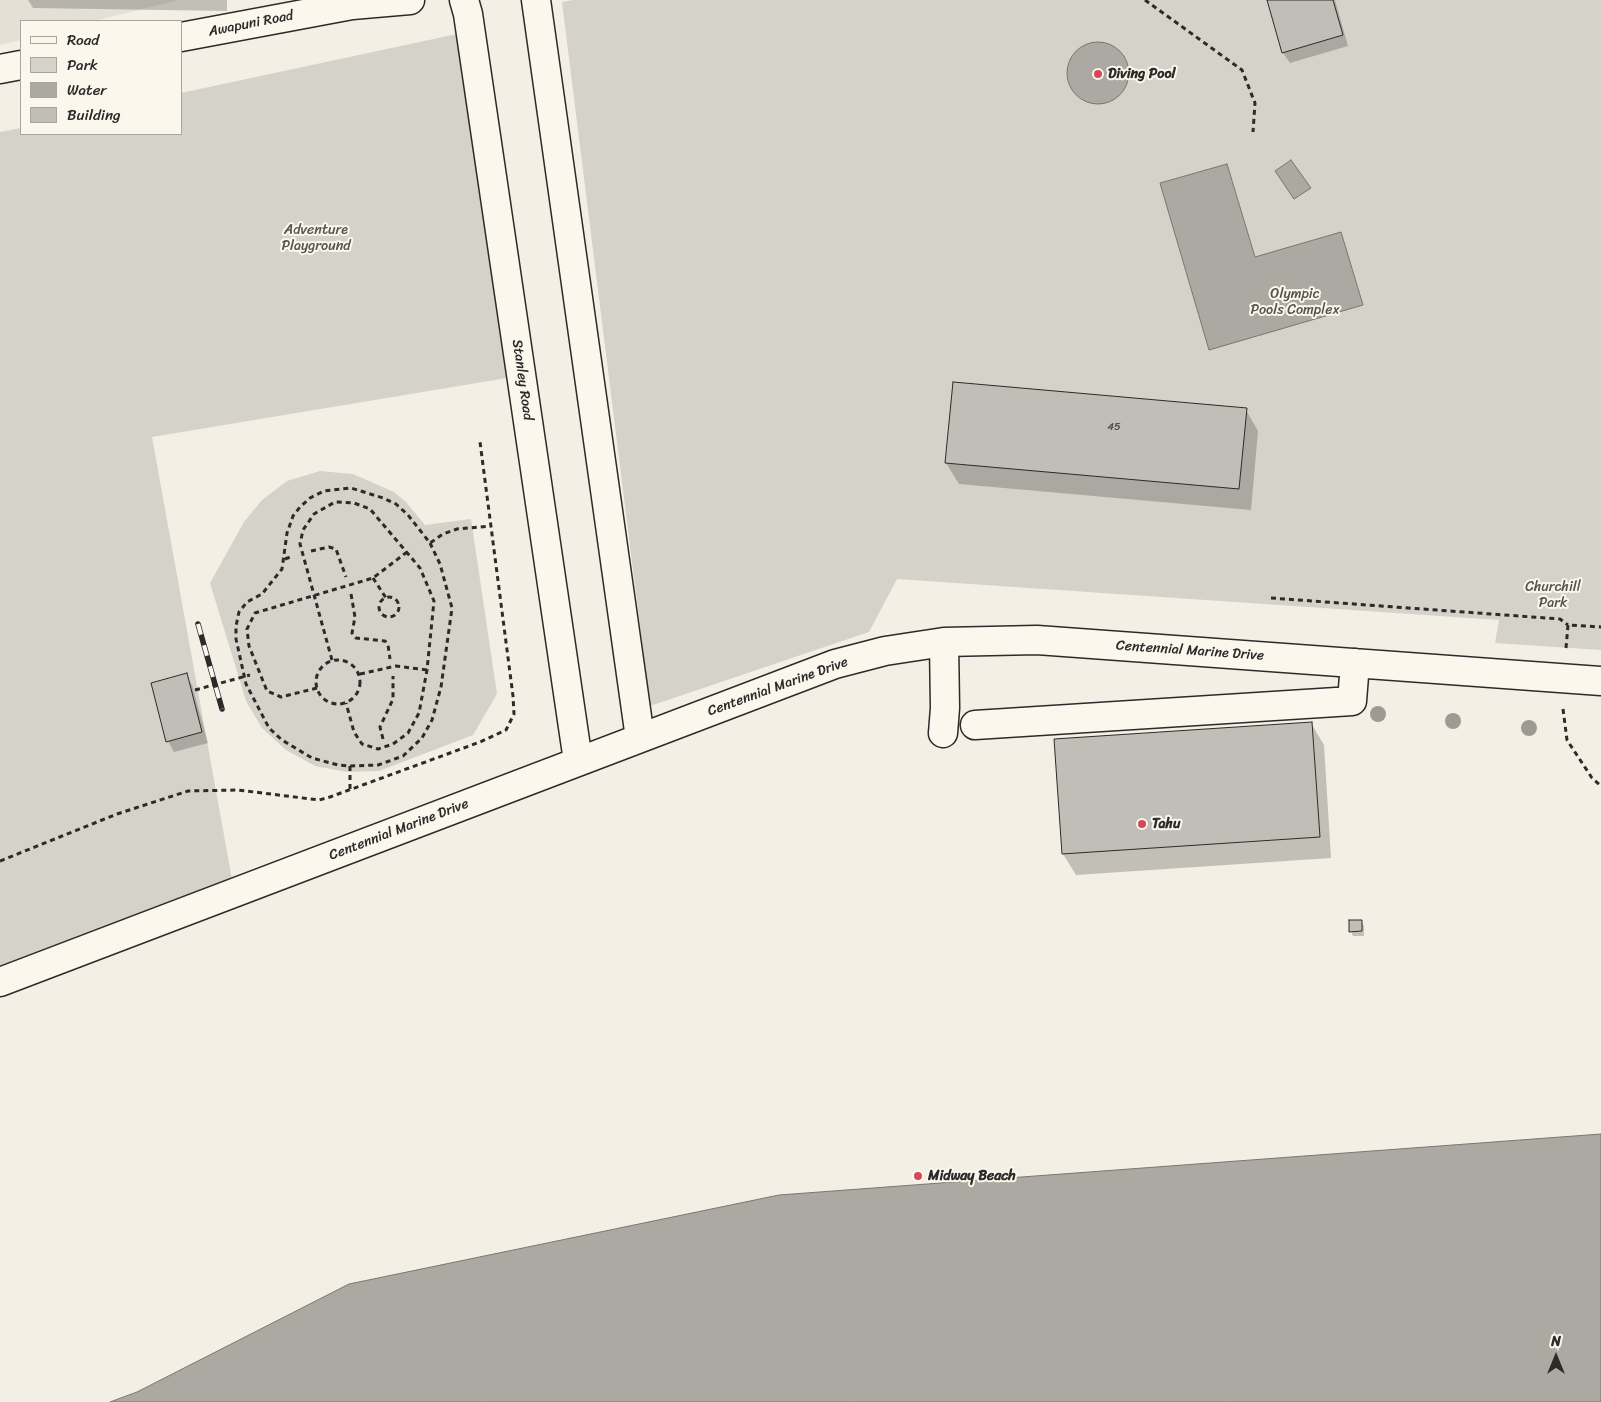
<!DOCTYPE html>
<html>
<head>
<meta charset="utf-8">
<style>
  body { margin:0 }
  #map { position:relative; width:1601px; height:1402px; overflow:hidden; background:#f3efe4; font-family:Sriracha,sans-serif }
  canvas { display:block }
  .legend { position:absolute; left:20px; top:20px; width:162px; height:115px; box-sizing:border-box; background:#fbf7ec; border:1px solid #a8a59f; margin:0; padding:6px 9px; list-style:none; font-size:15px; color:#2b2b2b }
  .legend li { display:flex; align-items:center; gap:10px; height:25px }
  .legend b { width:25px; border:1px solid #a8a59f }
  .north { position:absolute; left:1531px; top:1332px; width:50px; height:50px; -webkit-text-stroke:4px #fbf7ec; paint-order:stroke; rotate:0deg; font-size:14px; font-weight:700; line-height:20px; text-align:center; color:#2b2b2b }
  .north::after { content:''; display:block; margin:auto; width:18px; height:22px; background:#2b2b2b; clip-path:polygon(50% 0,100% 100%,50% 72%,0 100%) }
</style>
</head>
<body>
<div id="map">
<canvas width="1601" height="1402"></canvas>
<ul class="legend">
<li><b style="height:6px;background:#fbf7ec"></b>Road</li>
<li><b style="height:14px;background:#d5d2c9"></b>Park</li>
<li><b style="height:14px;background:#aca9a2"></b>Water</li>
<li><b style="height:14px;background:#c0beb6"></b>Building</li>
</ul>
<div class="north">N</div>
</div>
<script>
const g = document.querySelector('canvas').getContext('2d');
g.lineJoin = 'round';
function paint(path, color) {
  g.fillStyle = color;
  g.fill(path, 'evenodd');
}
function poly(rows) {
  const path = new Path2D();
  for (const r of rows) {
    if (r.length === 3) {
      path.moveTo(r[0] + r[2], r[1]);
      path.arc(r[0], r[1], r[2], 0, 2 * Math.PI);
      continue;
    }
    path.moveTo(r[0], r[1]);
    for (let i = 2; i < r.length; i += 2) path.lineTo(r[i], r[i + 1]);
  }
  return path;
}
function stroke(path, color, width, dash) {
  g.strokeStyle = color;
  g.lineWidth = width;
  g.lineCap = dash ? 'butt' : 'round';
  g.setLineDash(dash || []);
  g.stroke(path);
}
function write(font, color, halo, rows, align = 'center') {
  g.font = font + ' Sriracha,sans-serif';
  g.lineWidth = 4;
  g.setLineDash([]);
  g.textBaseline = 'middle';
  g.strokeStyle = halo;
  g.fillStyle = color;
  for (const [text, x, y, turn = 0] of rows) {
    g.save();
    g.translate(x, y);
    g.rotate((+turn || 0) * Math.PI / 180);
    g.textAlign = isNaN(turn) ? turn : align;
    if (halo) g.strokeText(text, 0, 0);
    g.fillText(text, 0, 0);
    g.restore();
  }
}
paint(poly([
  [0,0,179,0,95,21,21,21,21,40,0,45]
]), '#e4e0d6');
paint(poly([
  [573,0,1601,0,1601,650,1495,643,1499,620,897,579,869,632,650,706,562,2],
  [457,34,513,377,152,437,233,885,0,970,0,132,21,128,21,134,181,134,181,93],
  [320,471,353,474,394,492,406,502,425,525,471,519,497,694,473,735,379,771,347,772,315,766,286,750,262,728,246,701,210,583,244,522,262,500,287,481]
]), '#d5d2c9');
const water = poly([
  [1098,73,31],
  [1291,160,1311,188,1294,199,1275,171,1291,160],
  [1227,164,1255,257,1341,232,1363,305,1209,350,1160,183,1227,164],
  [1601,1134,1601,1402,110,1402,137,1392,349,1284,779,1195,1601,1134]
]);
paint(water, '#aca9a2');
stroke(water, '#787772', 1);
paint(poly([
  [28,0,227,0,227,11,33,8],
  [1268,0,1335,0,1348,46,1290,63,1283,53],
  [1246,410,1258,431,1251,510,959,484,946,463],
  [186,675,192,685,208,743,174,752,168,741],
  [1311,723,1324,745,1331,858,1076,875,1063,854],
  [1361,921,1364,926,1364,936,1353,936,1351,931]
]), '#0003');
const building = poly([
  [1267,0,1333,0,1343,35,1282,53,1267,0],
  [953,382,1247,408,1239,489,945,463,953,382],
  [187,673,202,732,166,742,151,683,187,673],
  [1312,722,1320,837,1062,854,1054,739,1312,722],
  [1349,920,1362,920,1362,931,1349,932,1349,920]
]);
paint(building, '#c0beb6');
stroke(building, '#2b2b2b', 1);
const minor = poly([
  [464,0,468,14,578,761],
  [536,0,640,738],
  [975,725,1352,701,1355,663],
  [943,733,945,708,944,642],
  [0,982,835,664,885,651,944,642,1037,640,1601,681]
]);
const highway = poly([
  [181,37,352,5,410,0],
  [0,69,21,65]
]);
stroke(minor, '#2b2b2b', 31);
stroke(highway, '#2b2b2b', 31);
stroke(poly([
  [1145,0,1242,70,1255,103,1253,132],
  [430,543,440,564,452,608,441,687,432,720,422,738,403,756,378,765,350,766,338,765,312,758,282,740,269,728,246,684,236,639,236,626,239,612,247,602,262,594,282,569,287,533,293,516,300,507,310,498,324,491,351,488,383,498,396,504,408,515,430,543,443,534,457,529,491,526],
  [311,551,329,547,336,549,346,577],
  [285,559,293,556],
  [373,578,386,598],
  [351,594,355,617,352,633,356,638,385,641,388,645,390,659],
  [389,607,10],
  [1271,598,1560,619,1568,625],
  [1566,648,1568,625,1601,627],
  [338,682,22],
  [332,660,300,544,303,530,314,514,335,502,354,503,370,509,420,568,434,601,427,670,419,713,408,733,393,744,378,749,362,744,354,732,346,703],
  [360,674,396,666,427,670],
  [317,688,281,697,267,691,249,646,247,629,255,613,373,578,407,552],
  [195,690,250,675],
  [1563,709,1567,740,1592,778,1601,786],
  [383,739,380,727,393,699,393,676],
  [350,766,350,791],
  [0,861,117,814,188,791,238,790,319,800,330,797,480,742,506,730,514,714,513,696,480,442]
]), '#2b2b2b', 3, [5, 4]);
stroke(minor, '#fbf7ec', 28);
stroke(highway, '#fbf7ec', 28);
const rail = poly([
  [198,624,222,709]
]);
stroke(rail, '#2b2b2b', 5.5);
stroke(rail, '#fbf7ec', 4, [11]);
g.fillStyle = '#9d9a94';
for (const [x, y] of [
  [1378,714],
  [1453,721],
  [1529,728]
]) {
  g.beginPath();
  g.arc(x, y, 8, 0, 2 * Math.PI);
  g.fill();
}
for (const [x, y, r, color] of [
  [1098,74,5,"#d1495b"],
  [1142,824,5,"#d1495b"],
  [918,1176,5,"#d1495b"]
]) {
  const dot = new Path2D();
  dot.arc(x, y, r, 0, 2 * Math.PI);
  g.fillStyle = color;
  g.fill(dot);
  stroke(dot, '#fbf7ec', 2);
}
write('11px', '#50504e', null, [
  ["45",1114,427]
]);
write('14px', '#2b2b2b', '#fbf7ec', [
  ["Awapuni Road",251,24,-11],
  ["Stanley Road",522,380,82],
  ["Centennial Marine Drive",1190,651,4],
  ["Centennial Marine Drive",778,687,-20],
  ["Centennial Marine Drive",399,830,-21]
]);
write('bold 14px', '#2b2b2b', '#fbf7ec', [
  ["Diving Pool",1108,74],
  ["Tahu",1152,824],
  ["Midway Beach",928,1176]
], 'left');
write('14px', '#565552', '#fbf7ec', [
  ["Adventure",316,230],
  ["Playground",316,246],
  ["Olympic",1295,294],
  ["Pools Complex",1295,310],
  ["Churchill",1553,587],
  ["Park",1553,603]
]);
</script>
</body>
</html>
